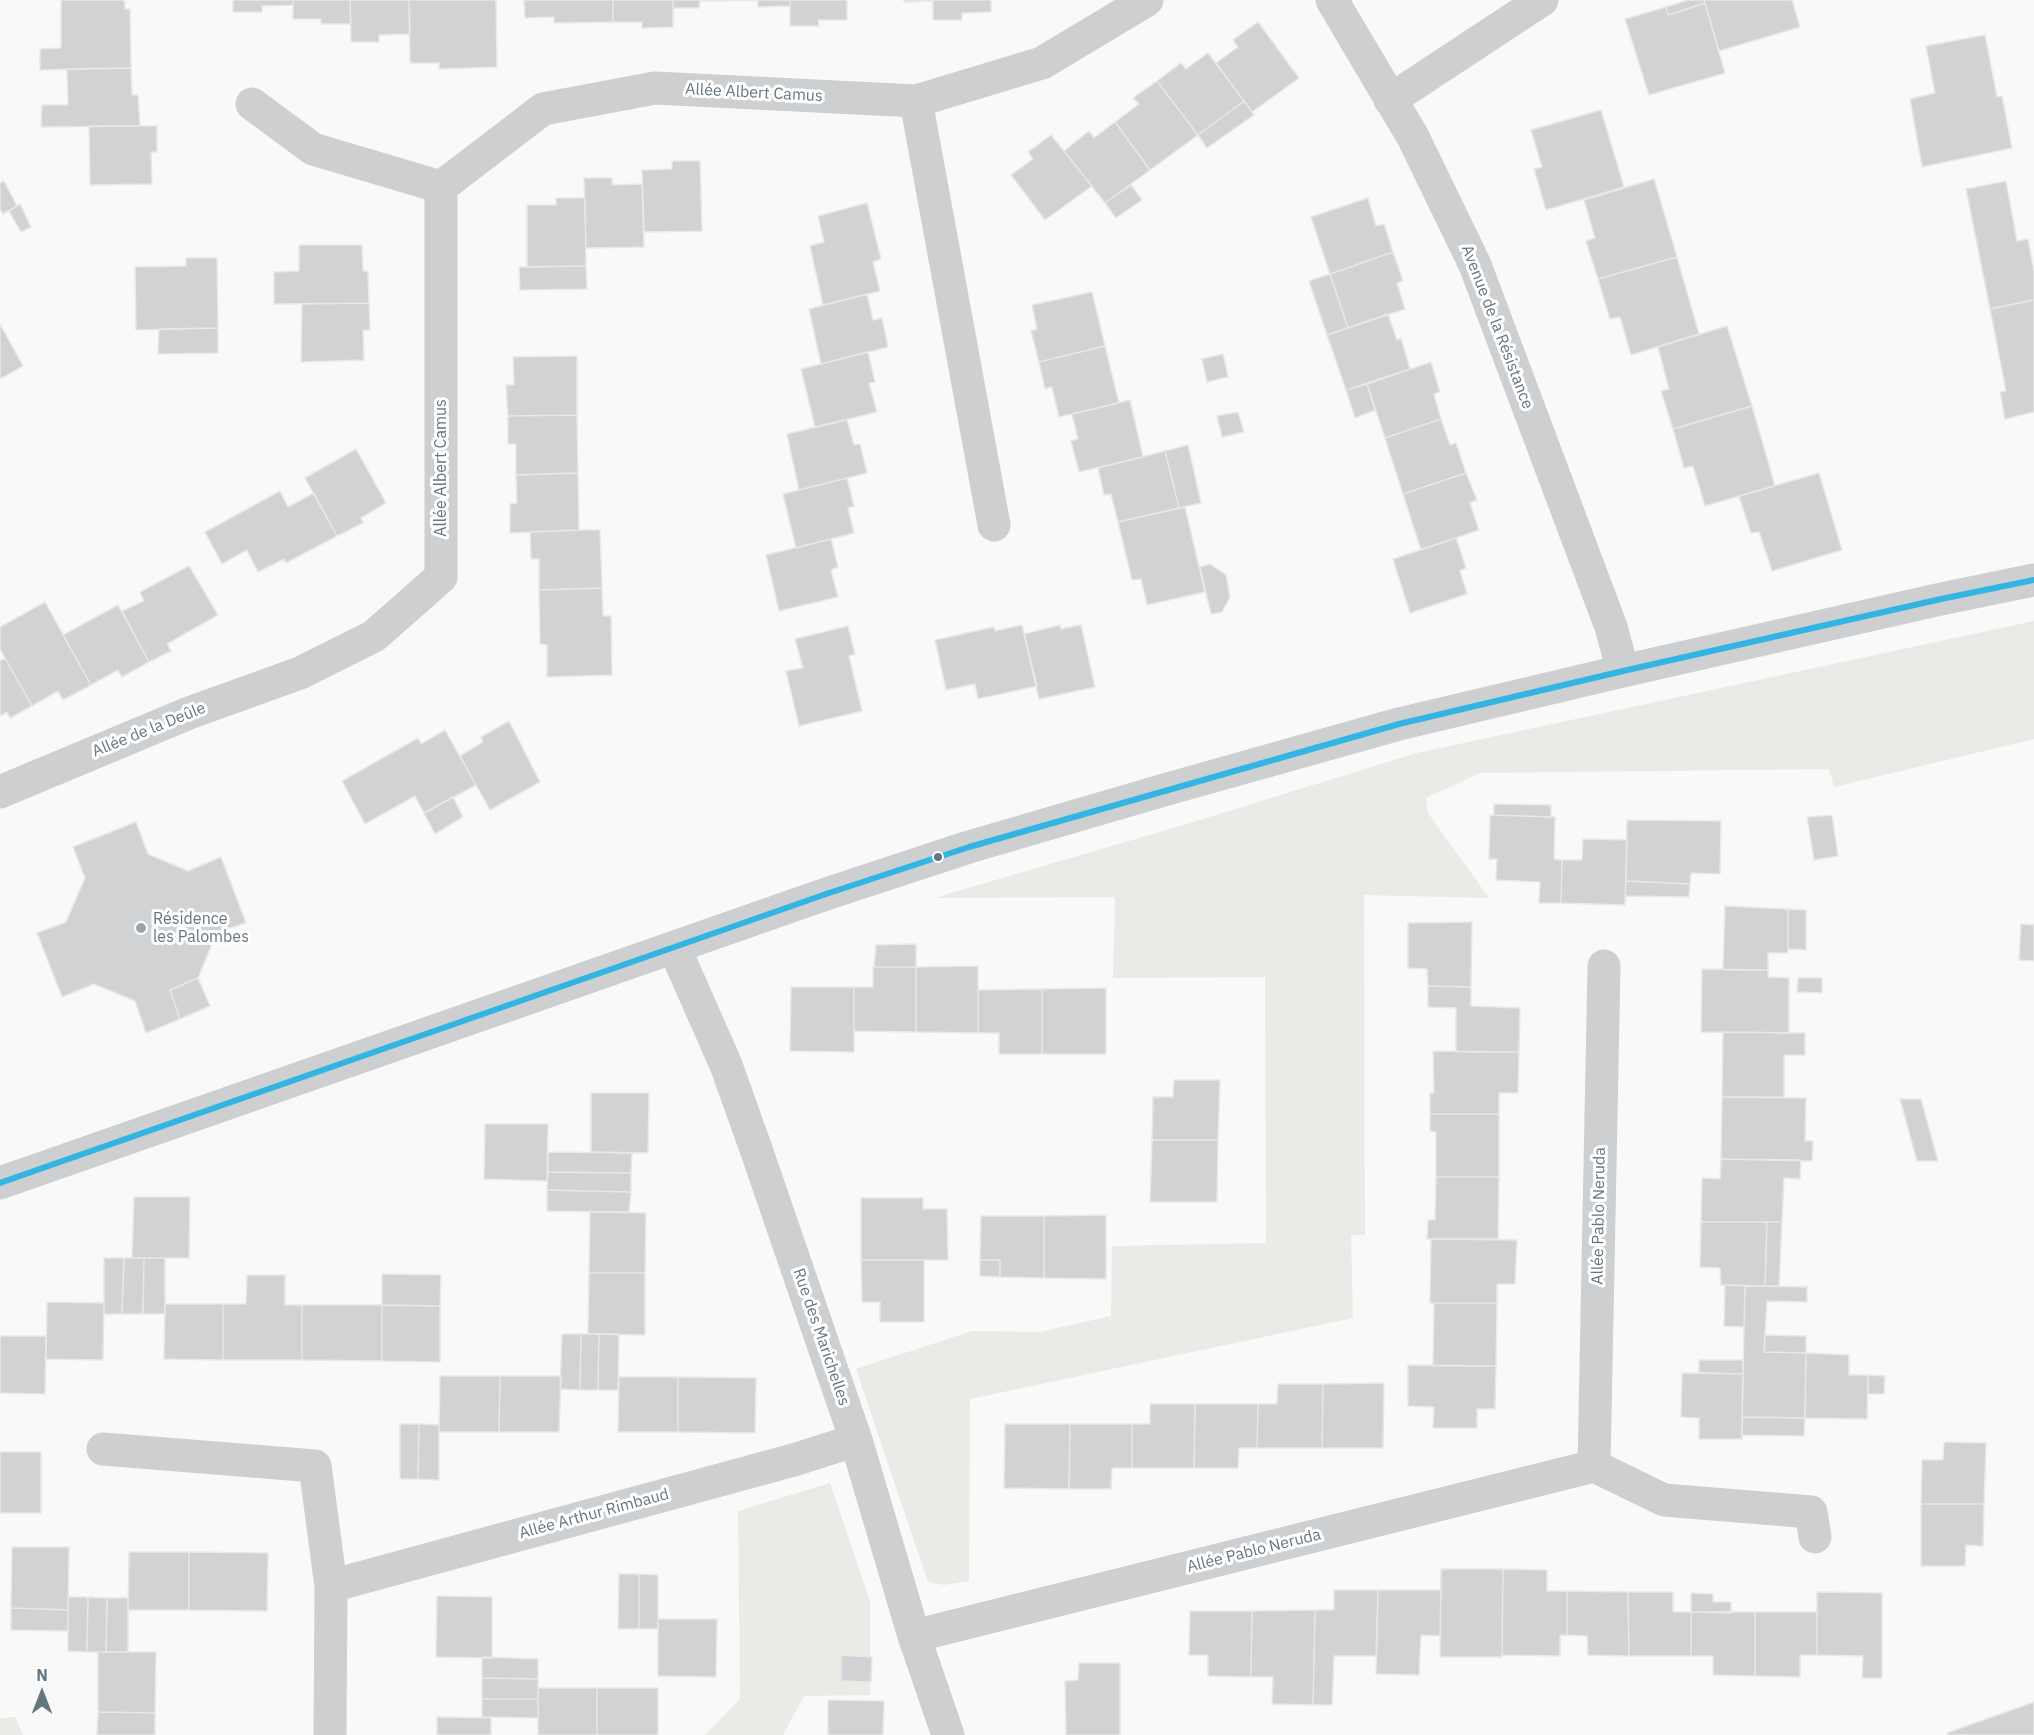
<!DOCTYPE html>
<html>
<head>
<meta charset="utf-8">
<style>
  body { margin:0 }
  #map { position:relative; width:2034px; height:1735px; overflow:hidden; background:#f9f9f9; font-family:"IBM Plex Sans",sans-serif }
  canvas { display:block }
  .north { position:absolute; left:12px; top:1663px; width:60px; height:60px; -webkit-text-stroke:4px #fff; paint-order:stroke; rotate:0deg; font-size:16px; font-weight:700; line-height:24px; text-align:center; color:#657683 }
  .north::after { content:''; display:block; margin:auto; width:21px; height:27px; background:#657683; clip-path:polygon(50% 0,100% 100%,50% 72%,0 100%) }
</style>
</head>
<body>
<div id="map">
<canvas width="2034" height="1735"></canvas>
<div class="north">N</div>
</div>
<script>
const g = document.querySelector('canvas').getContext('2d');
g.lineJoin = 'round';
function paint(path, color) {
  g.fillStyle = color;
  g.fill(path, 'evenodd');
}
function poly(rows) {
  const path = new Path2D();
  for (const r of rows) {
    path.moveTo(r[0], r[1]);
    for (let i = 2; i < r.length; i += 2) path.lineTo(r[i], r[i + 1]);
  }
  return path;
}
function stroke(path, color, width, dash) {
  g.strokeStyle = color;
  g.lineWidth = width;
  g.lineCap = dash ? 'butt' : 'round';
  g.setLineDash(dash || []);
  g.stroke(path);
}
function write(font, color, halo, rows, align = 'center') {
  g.font = font + ' "IBM Plex Sans",sans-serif';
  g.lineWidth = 6;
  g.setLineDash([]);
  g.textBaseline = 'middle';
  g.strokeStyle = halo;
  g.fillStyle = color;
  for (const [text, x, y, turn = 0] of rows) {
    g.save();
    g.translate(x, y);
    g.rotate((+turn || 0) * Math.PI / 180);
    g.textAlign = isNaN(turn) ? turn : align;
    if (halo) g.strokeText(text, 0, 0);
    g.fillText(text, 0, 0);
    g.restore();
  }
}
paint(poly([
  [2034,621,2034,739,1834,787,1829,769,1480,773,1426,798,1428,813,1489,898,1364,895,1365,1235,1351,1235,1353,1318,970,1399,969,1581,944,1585,928,1582,856,1369,972,1331,1040,1332,1111,1316,1112,1246,1266,1243,1265,977,1113,978,1115,897,934,898,1187,824,1417,753],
  [830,1483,870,1601,870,1695,804,1696,783,1735,705,1735,740,1699,738,1511],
  [15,1717,23,1735,0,1735,0,1718]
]), '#e8ebe6');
const building = poly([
  [61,0,124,0,125,9,130,9,131,68,40,70,40,49,61,48,61,0],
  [233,0,293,0,293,5,262,6,262,12,233,12,233,0],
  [293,0,350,0,351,24,321,24,321,19,293,19,293,0],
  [350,0,409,0,410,34,379,35,379,42,351,42,350,0],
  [409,0,496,0,497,67,439,69,439,63,410,63,409,0],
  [524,0,613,0,613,22,554,23,554,17,525,18,524,0],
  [613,0,673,0,673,27,642,28,642,22,613,22,613,0],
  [673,0,730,0,730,1,700,1,699,8,673,8,673,0],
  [730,0,790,0,790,6,758,7,758,1,730,0],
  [790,0,847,0,847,20,818,20,819,26,790,26,790,0],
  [904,0,933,0,933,1,904,2,904,0],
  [933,0,991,0,991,12,962,13,962,20,933,20,933,0],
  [1688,0,1704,0,1705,3,1668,15,1666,7,1688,0],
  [1704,0,1792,0,1800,27,1719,51,1704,0],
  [1705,3,1725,73,1649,95,1625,19,1666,7,1668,15,1705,3],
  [1258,22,1299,78,1252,112,1216,63,1238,47,1233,40,1258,22],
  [1985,35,1997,97,2002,96,2012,148,1922,167,1910,99,1935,93,1926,46,1985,35],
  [1208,53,1244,101,1198,135,1157,81,1181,63,1186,69,1208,53],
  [131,68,132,95,138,95,140,126,41,127,42,105,68,105,67,69,131,68],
  [1157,81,1198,135,1150,170,1115,122,1139,104,1133,98,1157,81],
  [1244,101,1254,115,1207,148,1198,135,1244,101],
  [1601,110,1624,187,1546,210,1534,169,1542,167,1531,130,1601,110],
  [1115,122,1150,170,1105,203,1064,151,1089,131,1094,138,1115,122],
  [89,126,157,126,157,152,151,152,152,184,90,185,89,126],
  [1051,135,1092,186,1045,220,1011,175,1033,159,1028,152,1051,135],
  [672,161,700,161,702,231,644,232,642,170,672,169,672,161],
  [584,178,612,178,612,185,642,184,644,247,586,248,584,178],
  [1654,179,1677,257,1598,279,1586,241,1595,238,1584,200,1654,179],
  [4,181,17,206,3,214,0,209,0,183,4,181],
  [2006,181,2017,241,2028,239,2034,271,2034,300,1990,309,1966,189,2006,181],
  [1131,185,1142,200,1116,218,1105,203,1131,185],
  [556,198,585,198,586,266,527,267,527,205,556,205,556,198],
  [1368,198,1376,226,1384,224,1393,252,1330,274,1311,217,1368,198],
  [867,203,881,259,873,262,880,291,823,305,810,246,824,242,818,216,867,203],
  [20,204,31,227,21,232,9,211,20,204],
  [299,245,362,245,363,271,368,271,369,303,274,304,274,272,299,271,299,245],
  [1393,252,1403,281,1397,283,1405,309,1348,328,1330,274,1393,252],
  [1677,257,1699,334,1631,355,1620,317,1610,319,1598,279,1677,257],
  [186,258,217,258,218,328,136,330,135,267,186,266,186,258],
  [586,266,587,289,520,290,519,267,586,266],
  [1330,274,1348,328,1327,335,1309,281,1330,274],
  [1092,292,1105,346,1039,362,1031,331,1037,329,1032,305,1092,292],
  [867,294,873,320,882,318,888,347,821,364,809,309,867,294],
  [2034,300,2034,412,2005,419,2000,392,2006,391,1990,309,2034,300],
  [369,303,370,330,363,330,364,360,301,362,302,304,369,303],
  [1388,314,1397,340,1401,338,1410,369,1346,390,1327,335,1388,314],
  [0,324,23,366,0,379,0,324],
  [1727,326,1752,406,1673,429,1661,391,1669,389,1658,347,1727,326],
  [218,328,218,353,158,354,159,329,218,328],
  [1105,346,1119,403,1059,417,1052,387,1045,389,1039,362,1105,346],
  [868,352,875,382,869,383,877,412,815,427,801,369,868,352],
  [1223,354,1228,377,1207,382,1202,359,1223,354],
  [577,356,577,415,508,416,506,385,514,385,513,357,577,356],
  [1431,362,1440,392,1434,394,1441,419,1385,438,1367,384,1431,362],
  [1367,384,1375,410,1355,418,1346,390,1367,384],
  [1130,400,1143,457,1079,472,1071,441,1078,439,1072,414,1130,400],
  [1752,406,1775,486,1705,506,1693,466,1684,468,1673,429,1752,406],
  [1238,412,1244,432,1222,437,1217,416,1238,412],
  [577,415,578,473,516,475,516,444,508,444,508,416,577,415],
  [1441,419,1450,445,1456,443,1466,473,1403,494,1385,438,1441,419],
  [847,420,854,445,860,444,867,473,799,490,787,434,847,420],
  [1188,445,1201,503,1179,508,1165,451,1188,445],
  [356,449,386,503,361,518,363,523,337,536,305,478,356,449],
  [1165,451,1179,508,1118,522,1111,494,1104,495,1098,468,1165,451],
  [578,473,579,530,510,533,510,504,517,503,516,475,578,473],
  [1466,473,1477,500,1470,503,1479,530,1421,550,1403,494,1466,473],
  [1819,473,1842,550,1772,571,1759,532,1751,533,1739,496,1819,473],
  [847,478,854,506,848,508,854,533,796,548,783,494,847,478],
  [280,491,288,507,314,493,337,536,286,563,284,559,258,572,247,550,222,564,205,532,280,491],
  [1185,507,1205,592,1147,605,1141,579,1132,580,1118,522,1185,507],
  [579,530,600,530,602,588,539,590,539,559,531,559,530,532,579,530],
  [1456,538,1466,568,1460,571,1467,594,1410,613,1393,559,1456,538],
  [831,539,838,567,831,570,838,597,779,611,766,555,831,539],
  [1210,564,1226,575,1230,597,1222,612,1211,614,1200,567,1210,564],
  [189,566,218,615,167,644,171,651,149,662,122,611,144,601,140,592,189,566],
  [602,588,603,616,611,616,612,675,547,677,547,645,540,644,539,590,602,588],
  [45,602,91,685,63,700,58,691,32,706,0,649,0,627,45,602],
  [118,605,149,662,122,677,118,670,91,685,63,635,118,605],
  [1022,625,1037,686,978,699,975,684,946,690,935,640,994,627,995,631,1022,625],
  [1060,625,1061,629,1081,625,1095,687,1039,699,1024,634,1060,625],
  [848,626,855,654,849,656,862,711,799,726,786,671,803,668,795,639,848,626],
  [5,658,32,706,10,718,7,712,0,716,0,661,5,658],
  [509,721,540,782,490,810,460,756,483,742,481,737,509,721],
  [445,730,476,785,424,813,415,796,365,824,342,781,418,738,421,744,445,730],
  [453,797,463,817,435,834,424,813,453,797],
  [1494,804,1551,805,1551,817,1494,815,1494,804],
  [1490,815,1555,817,1554,859,1562,860,1561,903,1539,903,1540,882,1496,880,1497,859,1489,859,1490,815],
  [1832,815,1838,856,1814,860,1807,817,1832,815],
  [1627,820,1721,821,1720,874,1691,873,1690,884,1626,881,1627,820],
  [136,822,148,854,188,871,221,857,246,923,217,932,198,978,170,990,180,1019,146,1033,135,1001,94,984,62,997,37,933,66,922,85,878,73,847,136,822],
  [1583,839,1627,840,1625,905,1561,903,1562,860,1582,860,1583,839],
  [1626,881,1690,884,1689,897,1625,896,1626,881],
  [1725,906,1788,909,1788,953,1768,953,1768,970,1723,970,1725,906],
  [1788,909,1806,910,1806,950,1788,949,1788,909],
  [1472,922,1471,987,1428,986,1427,969,1408,968,1408,923,1472,922],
  [2021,924,2034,925,2034,961,2019,960,2021,924],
  [916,944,916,967,874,967,876,945,916,944],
  [978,966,978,1033,916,1032,916,967,978,966],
  [873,967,916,967,916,1032,854,1031,854,987,873,987,873,967],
  [1702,969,1768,970,1768,977,1789,978,1789,1033,1701,1032,1702,969],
  [198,978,210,1006,180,1019,170,990,198,978],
  [1798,978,1822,978,1822,993,1797,992,1798,978],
  [1428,986,1471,987,1471,1006,1520,1008,1519,1052,1456,1052,1456,1008,1428,1007,1428,986],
  [791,987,854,987,854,1052,790,1051,791,987],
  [1106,988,1106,1054,1042,1054,1042,989,1106,988],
  [1042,989,1042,1054,999,1054,999,1033,978,1033,978,990,1042,989],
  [1723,1032,1805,1033,1805,1055,1784,1055,1784,1097,1722,1097,1723,1032],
  [1433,1051,1519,1052,1518,1093,1499,1093,1499,1114,1430,1114,1430,1093,1434,1093,1433,1051],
  [1174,1080,1220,1080,1218,1140,1152,1140,1153,1097,1173,1097,1174,1080],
  [591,1093,649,1093,648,1153,591,1152,591,1093],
  [1722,1097,1806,1098,1805,1141,1813,1141,1812,1161,1721,1159,1722,1097],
  [1900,1099,1921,1099,1938,1161,1917,1161,1900,1099],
  [1430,1114,1499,1114,1499,1177,1436,1177,1436,1132,1430,1131,1430,1114],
  [485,1124,548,1124,547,1181,484,1179,485,1124],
  [1152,1140,1218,1140,1217,1202,1150,1202,1152,1140],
  [548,1152,632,1153,631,1173,548,1172,548,1152],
  [1721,1159,1801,1160,1800,1179,1784,1178,1782,1222,1701,1222,1702,1178,1720,1179,1721,1159],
  [548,1172,631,1173,631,1192,547,1190,548,1172],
  [1436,1177,1499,1177,1498,1239,1427,1239,1428,1220,1435,1220,1436,1177],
  [547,1190,631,1192,629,1212,547,1211,547,1190],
  [134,1197,190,1197,189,1258,132,1258,134,1197],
  [861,1198,923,1198,923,1209,947,1209,948,1260,861,1260,861,1198],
  [590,1212,646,1213,645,1273,589,1273,590,1212],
  [1106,1215,1106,1279,1044,1278,1044,1216,1106,1215],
  [981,1216,1044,1216,1044,1278,1000,1277,1000,1260,980,1260,981,1216],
  [1701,1222,1767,1222,1765,1286,1721,1285,1720,1268,1700,1267,1701,1222],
  [1767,1222,1782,1222,1779,1286,1765,1286,1767,1222],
  [1431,1239,1517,1240,1515,1284,1497,1284,1497,1303,1430,1303,1431,1239],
  [104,1258,124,1258,122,1314,104,1314,104,1258],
  [124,1258,144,1258,143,1314,122,1314,124,1258],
  [144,1258,165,1258,165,1314,143,1314,144,1258],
  [861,1260,924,1260,924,1322,880,1322,880,1302,862,1302,861,1260],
  [980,1260,1000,1260,1000,1277,980,1276,980,1260],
  [589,1273,645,1273,645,1335,588,1334,589,1273],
  [382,1274,441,1275,440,1306,382,1305,382,1274],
  [247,1275,285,1275,285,1305,302,1305,302,1360,223,1360,223,1304,246,1304,247,1275],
  [1725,1285,1745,1286,1744,1327,1724,1326,1725,1285],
  [1745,1286,1807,1287,1807,1302,1767,1301,1764,1352,1806,1353,1805,1418,1742,1417,1745,1286],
  [47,1302,104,1303,103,1360,46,1359,47,1302],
  [1434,1303,1497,1303,1496,1366,1433,1366,1434,1303],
  [165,1304,223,1304,223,1360,164,1359,165,1304],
  [302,1305,382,1305,382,1361,302,1360,302,1305],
  [382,1305,440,1306,440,1362,382,1361,382,1305],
  [562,1334,581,1334,580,1390,560,1389,562,1334],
  [581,1334,599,1334,598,1390,580,1390,581,1334],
  [599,1334,619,1334,618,1390,598,1390,599,1334],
  [1765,1335,1806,1336,1806,1353,1764,1352,1765,1335],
  [0,1336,46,1336,45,1394,0,1393,0,1336],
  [1806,1353,1849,1355,1849,1375,1868,1375,1867,1419,1805,1418,1806,1353],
  [1699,1360,1743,1360,1743,1374,1699,1373,1699,1360],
  [1408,1365,1496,1366,1495,1409,1477,1409,1477,1428,1433,1428,1434,1407,1408,1406,1408,1365],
  [1682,1373,1743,1374,1742,1439,1699,1439,1699,1418,1681,1417,1682,1373],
  [1868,1375,1885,1376,1884,1394,1868,1394,1868,1375],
  [440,1376,500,1376,499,1432,439,1432,440,1376],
  [500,1376,561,1376,559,1432,499,1432,500,1376],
  [619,1377,678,1377,678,1432,618,1432,619,1377],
  [678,1377,756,1378,755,1433,678,1432,678,1377],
  [1384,1383,1383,1448,1322,1448,1323,1384,1384,1383],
  [1278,1384,1323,1384,1322,1448,1257,1448,1258,1404,1277,1404,1278,1384],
  [1150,1404,1195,1404,1194,1468,1132,1468,1132,1424,1150,1424,1150,1404],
  [1195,1404,1258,1404,1257,1448,1239,1448,1238,1468,1194,1468,1195,1404],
  [1742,1417,1805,1418,1804,1436,1742,1435,1742,1417],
  [400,1424,419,1424,418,1479,400,1479,400,1424],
  [419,1424,439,1425,439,1480,418,1479,419,1424],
  [1005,1424,1070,1424,1069,1489,1004,1488,1005,1424],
  [1070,1424,1132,1424,1132,1468,1112,1468,1111,1489,1069,1489,1070,1424],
  [1944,1442,1986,1443,1984,1504,1921,1504,1922,1460,1943,1460,1944,1442],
  [0,1452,41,1452,41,1513,0,1513,0,1452],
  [1921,1504,1984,1504,1983,1546,1966,1545,1965,1566,1921,1566,1921,1504],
  [12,1547,69,1547,68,1610,11,1608,12,1547],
  [129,1552,189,1552,189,1610,128,1610,129,1552],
  [189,1552,268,1553,267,1611,189,1610,189,1552],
  [1441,1569,1503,1569,1502,1657,1440,1657,1441,1569],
  [1503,1569,1547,1570,1547,1591,1567,1591,1567,1635,1560,1635,1560,1656,1502,1655,1503,1569],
  [619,1574,639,1574,639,1629,618,1629,619,1574],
  [639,1574,658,1575,658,1629,639,1629,639,1574],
  [1334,1590,1378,1590,1376,1656,1334,1656,1332,1705,1313,1705,1315,1610,1334,1610,1334,1590],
  [1378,1590,1441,1590,1440,1636,1421,1635,1419,1675,1376,1674,1378,1590],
  [1567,1591,1628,1592,1629,1656,1588,1655,1587,1636,1567,1635,1567,1591],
  [1628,1592,1673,1592,1673,1612,1691,1612,1691,1656,1629,1656,1628,1592],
  [1817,1592,1882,1593,1882,1678,1862,1678,1863,1656,1817,1655,1817,1592],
  [1691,1593,1713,1594,1713,1602,1731,1602,1731,1613,1691,1612,1691,1593],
  [437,1596,492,1597,492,1658,436,1657,437,1596],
  [68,1597,88,1597,87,1652,68,1651,68,1597],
  [88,1597,107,1598,106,1652,87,1652,88,1597],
  [107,1598,128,1598,128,1652,106,1652,107,1598],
  [11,1608,68,1610,68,1631,11,1630,11,1608],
  [1315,1610,1313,1705,1272,1704,1273,1677,1251,1677,1252,1611,1315,1610],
  [1190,1611,1252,1611,1251,1677,1208,1676,1208,1655,1189,1655,1190,1611],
  [1691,1612,1755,1612,1755,1676,1713,1675,1713,1656,1691,1656,1691,1612],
  [1755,1612,1817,1612,1817,1655,1800,1655,1800,1677,1755,1676,1755,1612],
  [658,1619,717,1619,716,1677,658,1676,658,1619],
  [98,1652,156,1652,155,1713,98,1712,98,1652],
  [841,1655,872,1657,871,1682,841,1681,841,1655],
  [482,1657,538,1659,538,1679,482,1678,482,1657],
  [1079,1663,1120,1663,1120,1735,1066,1735,1065,1681,1078,1680,1079,1663],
  [482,1678,538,1679,538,1699,482,1699,482,1678],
  [538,1688,597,1688,597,1735,538,1735,538,1688],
  [597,1688,658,1688,658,1735,597,1735,597,1688],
  [482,1699,538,1699,538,1718,482,1717,482,1699],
  [828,1700,884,1701,883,1735,828,1735,828,1700],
  [2034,1702,2034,1735,1948,1735,1947,1733,2034,1702],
  [98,1712,155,1713,155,1735,97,1735,98,1712],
  [437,1717,491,1718,491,1735,437,1735,437,1717]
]);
paint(building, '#d0d2d3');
stroke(building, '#e8e8e8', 1.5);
stroke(poly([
  [1332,0,1413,137,1475,265,1611,627,1623,671],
  [1390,100,1542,0],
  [916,101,994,525],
  [252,104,313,149,441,187],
  [0,792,189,713,300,673,374,636,441,577,441,187,543,109,655,88,916,101,1042,63,1147,0],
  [674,947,726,1065,757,1152,856,1440,914,1636,948,1735],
  [0,1183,826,894,969,847,1164,790,1399,724,1623,671,1941,599,2034,580],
  [103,1449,315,1466,331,1586,797,1459,856,1440],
  [1594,1466,1604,966],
  [914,1636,1594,1466,1664,1500,1811,1512,1815,1537],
  [330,1735,331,1586]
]), '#cecfd0', 33);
stroke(poly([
  [0,1183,826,894,969,847,1399,724,1623,671,1941,599,2034,580]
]), '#33b5e3', 6);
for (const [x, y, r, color] of [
  [938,857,5,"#657683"],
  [141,928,6,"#99a4ac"]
]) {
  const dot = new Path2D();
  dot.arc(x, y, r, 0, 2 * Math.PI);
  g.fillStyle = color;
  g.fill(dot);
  stroke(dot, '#fff', 2);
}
write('16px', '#657683', '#fff', [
  ["Allée Albert Camus",754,93,3],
  ["Avenue de la Résistance",1497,327,69],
  ["Allée Albert Camus",441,468,-90],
  ["Allée de la Deûle",149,730,-22],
  ["Allée Pablo Neruda",1599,1216,-89],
  ["Rue des Marichelles",821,1337,71],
  ["Allée Arthur Rimbaud",594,1514,-15],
  ["Allée Pablo Neruda",1254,1551,-14]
]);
write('16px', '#657683', '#fff', [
  ["Résidence",153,919],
  ["les Palombes",153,937]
], 'left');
</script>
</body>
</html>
